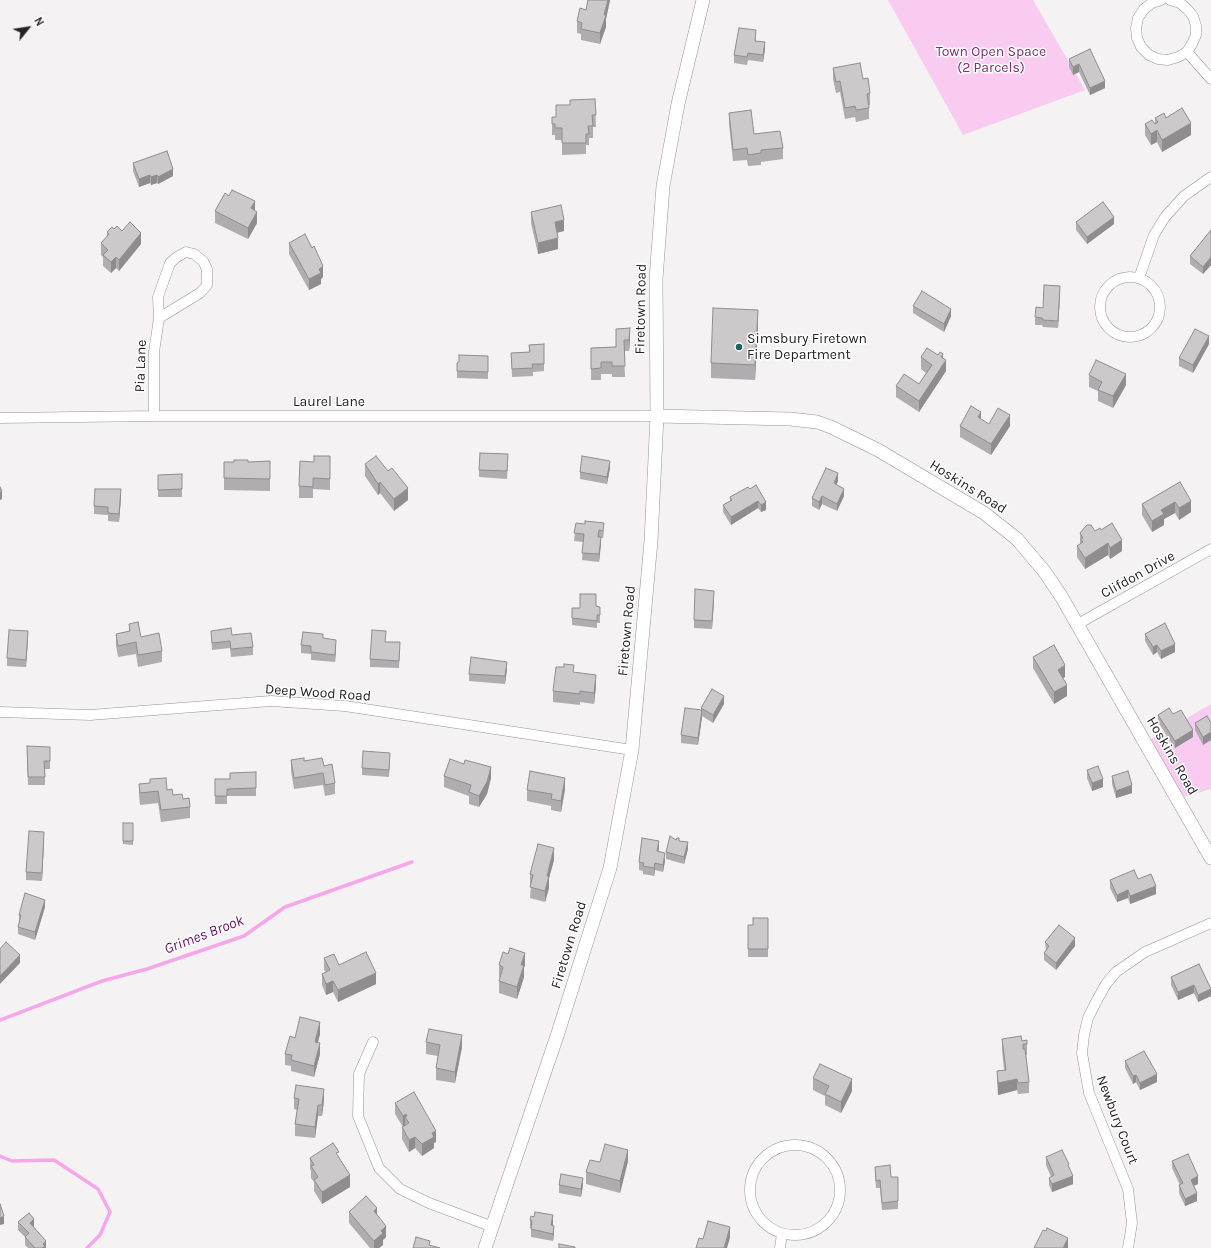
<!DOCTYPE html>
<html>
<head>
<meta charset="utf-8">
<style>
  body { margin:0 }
  #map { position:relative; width:1211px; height:1248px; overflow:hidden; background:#f5f2f4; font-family:Karla,sans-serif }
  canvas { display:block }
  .north { position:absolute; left:8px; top:8px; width:40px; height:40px; -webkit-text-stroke:3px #fff; paint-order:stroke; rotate:60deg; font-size:11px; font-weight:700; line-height:16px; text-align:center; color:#252425 }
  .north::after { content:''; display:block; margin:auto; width:14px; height:18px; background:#252425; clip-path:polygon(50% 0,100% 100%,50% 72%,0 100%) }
</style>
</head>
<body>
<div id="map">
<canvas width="1211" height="1248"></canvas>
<div class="north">N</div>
</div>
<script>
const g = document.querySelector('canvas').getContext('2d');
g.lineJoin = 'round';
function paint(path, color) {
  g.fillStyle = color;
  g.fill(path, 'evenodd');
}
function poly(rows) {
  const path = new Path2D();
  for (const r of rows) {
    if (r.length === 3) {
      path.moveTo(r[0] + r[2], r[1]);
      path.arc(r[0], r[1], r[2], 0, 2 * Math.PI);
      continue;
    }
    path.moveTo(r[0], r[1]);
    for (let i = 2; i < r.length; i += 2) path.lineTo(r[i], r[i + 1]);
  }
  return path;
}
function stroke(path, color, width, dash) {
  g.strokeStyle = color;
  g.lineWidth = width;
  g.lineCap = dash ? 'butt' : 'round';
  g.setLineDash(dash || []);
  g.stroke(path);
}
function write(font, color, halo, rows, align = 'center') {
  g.font = font + ' Karla,sans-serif';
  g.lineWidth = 3;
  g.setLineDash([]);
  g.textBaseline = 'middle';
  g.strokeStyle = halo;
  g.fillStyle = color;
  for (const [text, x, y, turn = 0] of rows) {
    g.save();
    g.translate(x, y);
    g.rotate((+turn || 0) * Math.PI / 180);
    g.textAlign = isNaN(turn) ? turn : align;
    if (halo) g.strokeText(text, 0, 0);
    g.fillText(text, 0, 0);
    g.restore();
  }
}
paint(poly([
  [888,0,1033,0,1085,90,963,135],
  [1211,704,1211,789,1183,797,1151,739]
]), '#f9cbf1');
stroke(poly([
  [0,1020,102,981,147,969,244,936,285,907,412,862],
  [0,1156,12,1161,54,1160,98,1189,110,1212,100,1235,87,1248]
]), '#f6a7e9', 3.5);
const minor = poly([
  [1161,0,1152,3,1144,9,1138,18,1136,28,1137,38,1141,47,1149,55,1158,59,1168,60,1178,57,1187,52,1192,44,1196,35,1196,26,1193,16,1187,9,1180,3,1170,0],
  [1187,52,1211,79],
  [1130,307,30],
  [1139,278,1154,235,1165,217,1184,196,1211,177],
  [154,416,154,352,159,318,158,297,170,263,177,257,186,252,194,254,203,261,207,269,207,285,200,293,159,318],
  [0,418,154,416,657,416],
  [1078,624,1211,549],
  [0,712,90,715,271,701,345,706,632,750],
  [373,1042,359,1074,358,1116,379,1168,400,1189,429,1203,493,1227],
  [795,1190,45],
  [780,1248,782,1234],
  [1128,1248,1132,1223,1128,1189,1089,1093,1082,1053,1084,1035,1088,1018,1096,1002,1106,984,1116,972,1145,952,1211,923]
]);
const tertiary = poly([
  [657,416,790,419,817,422,831,427,878,450,984,513,1017,539,1044,571,1061,596,1211,858],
  [485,1248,558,1033,610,868,632,750,651,541,657,416,656,279,663,186,678,104,703,0]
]);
stroke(minor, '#979496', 11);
stroke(tertiary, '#979496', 14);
stroke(minor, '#fff', 10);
stroke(tertiary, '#fff', 13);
paint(poly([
  [588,0,610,0,606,19,606,27,600,44,581,40,581,34,577,33,577,21,586,10],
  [756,38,756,41,765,49,763,62,748,60,747,65,734,63,734,55],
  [1090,49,1105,88,1090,95,1079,72,1073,75,1069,67,1069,59],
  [833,68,863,79,870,93,870,105,869,105,869,119,856,122,855,117,845,119,840,92,836,93,833,79],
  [595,99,596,127,593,127,593,138,589,138,589,145,586,145,586,154,562,155,562,140,555,140,555,135,552,135,552,117,556,117,556,105,570,105],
  [729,113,754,134,783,148,783,159,761,162,761,165,748,166,747,160,733,161,729,124],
  [1155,118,1166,118,1191,135,1162,152,1157,142,1151,145,1145,135,1145,124,1155,124],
  [133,163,173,176,158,184,157,183,151,185,150,183,139,187,133,171],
  [215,211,255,211,257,223,248,239,215,223],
  [531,212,564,231,557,233,558,249,538,254,531,223],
  [1076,222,1114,224,1087,244,1076,230],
  [114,229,122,231,141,244,119,271,116,268,111,273,103,266,103,257,101,255,101,243,107,237,107,232],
  [1211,230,1211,265,1203,274,1190,264,1190,256],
  [289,243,312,248,323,277,321,279,321,284,309,290,289,254],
  [1060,294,1058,328,1043,327,1042,325,1035,325,1035,317,1043,308],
  [913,306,951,316,944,332,913,313],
  [758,325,755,380,711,378,711,363],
  [616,329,630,340,629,351,624,351,625,377,612,377,612,374,601,374,601,380,591,380,591,348,616,347],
  [544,344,544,371,533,372,533,376,512,377,511,353,529,352,529,345],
  [1209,344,1193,373,1179,366,1179,358],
  [488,356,488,379,457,378,457,363],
  [921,357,943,358,946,371,919,412,896,397,896,386,919,384,926,373,921,369],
  [1089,375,1126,385,1113,408,1098,401,1098,391,1089,387],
  [989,424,1010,426,991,455,960,437,960,426],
  [270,461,270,491,224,490,224,462,248,462],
  [508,462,507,479,479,477,479,470],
  [365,464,408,500,394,511,380,493,378,495,365,476],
  [330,468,330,490,313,489,313,498,299,498,299,486],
  [610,468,607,484,580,479,580,472],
  [182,474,182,497,158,497,158,475],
  [838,481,836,485,844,496,837,511,822,504,819,510,812,506,812,498],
  [1180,482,1191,512,1179,520,1175,513,1164,519,1164,525,1152,532,1142,515,1142,504],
  [748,487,766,510,761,512,758,508,731,525,723,512,723,505,730,501,730,497],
  [121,497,119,522,108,521,108,515,94,514,94,506],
  [576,523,604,531,603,538,601,538,599,562,582,560,583,542,574,541],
  [1101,530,1122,551,1110,559,1108,555,1085,569,1077,557,1077,546,1080,544,1080,533],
  [714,599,712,629,694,628,694,620],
  [596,606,600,607,600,623,597,623,597,628,572,625,572,608,580,608],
  [129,624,141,637,162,651,162,662,138,667,136,654,118,657,116,645,116,634,129,631],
  [211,631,232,635,253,647,253,655,231,657,230,648,212,650],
  [1145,634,1175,652,1161,659,1157,652,1153,655,1145,641],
  [323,638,336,648,335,662,311,660,311,654,301,653,301,645],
  [28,639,26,667,7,666,7,658],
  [400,650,399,668,370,667,370,659],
  [1033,657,1065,677,1063,678,1067,696,1054,704,1033,668],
  [507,669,505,684,469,681,469,674],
  [574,672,596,686,594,704,580,702,580,705,553,702,553,691],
  [724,704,713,723,702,716,698,745,681,743,681,735,701,710,701,708],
  [1173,714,1193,737,1175,748,1158,722,1158,715],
  [1207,716,1203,745,1195,730,1195,723],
  [50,747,50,769,45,769,45,785,28,785,27,753],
  [291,760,304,761,324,766,335,783,335,794,325,796,323,785,294,789,291,771],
  [390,761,389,777,362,775,362,768],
  [1087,770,1103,787,1092,791,1087,778],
  [256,772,256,796,227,796,227,804,215,804,215,779,230,779],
  [444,776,491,778,487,794,479,807,469,804,469,796,444,787],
  [1112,776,1132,793,1116,798,1112,784],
  [150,779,173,795,183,799,190,807,190,818,161,822,158,803,140,805,139,795,139,784,150,783],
  [565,789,561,812,551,810,551,806,527,801,527,790],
  [123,823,133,823,133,845,123,844],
  [44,840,42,881,26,880,26,872],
  [676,840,679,841,688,849,684,864,666,859,666,852],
  [659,848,658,852,665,861,663,872,655,870,654,876,643,874,643,871,639,870,639,862],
  [554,860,549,878,549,888,545,902,530,898,531,885,530,885,530,874],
  [1138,879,1156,894,1130,904,1128,898,1117,902,1110,888,1110,880],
  [45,907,35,940,18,934,18,927,19,922,19,915],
  [768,918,768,957,748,957,748,925,753,925],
  [1045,942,1075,946,1056,970,1044,960,1044,953,1046,950],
  [324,958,339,965,376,984,338,1002,333,992,326,995,322,985,322,974,326,972,324,970],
  [1199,964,1211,996,1198,1002,1194,993,1178,1000,1171,985,1171,977],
  [499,965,525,965,524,968,524,977,517,999,499,993,499,981,500,977,499,977],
  [320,1034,318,1042,320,1054,314,1077,291,1071,291,1066,285,1065,285,1054,295,1038],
  [1002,1039,1022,1041,1027,1044,1027,1055,1026,1055,1029,1082,1029,1093,1018,1094,1017,1090,998,1095,997,1082,997,1071,1004,1070,1002,1050],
  [426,1042,462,1047,455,1083,436,1080,436,1068,438,1056,426,1054],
  [1125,1061,1157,1082,1140,1090,1136,1082,1133,1084,1125,1068],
  [813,1078,852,1091,841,1113,825,1105,825,1096,813,1090],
  [294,1098,324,1100,322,1116,318,1116,315,1138,295,1136,295,1124,297,1110,294,1109],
  [395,1103,436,1142,434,1143,434,1148,422,1156,415,1148,409,1152,402,1139,402,1127,403,1127,395,1114],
  [339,1157,350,1187,322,1204,314,1191,314,1182,311,1178,311,1171,310,1169,310,1158],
  [1046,1157,1069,1169,1073,1184,1052,1192,1049,1185,1049,1178,1051,1177,1046,1165],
  [628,1161,620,1193,586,1184,586,1172,600,1162],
  [1172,1161,1198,1184,1194,1186,1197,1201,1185,1206,1179,1193,1179,1185,1180,1185,1172,1168],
  [875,1167,891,1177,898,1177,898,1209,882,1210,880,1188,876,1188,875,1175],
  [559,1185,583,1185,581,1197,559,1193],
  [349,1212,377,1215,386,1237,383,1240,383,1245,379,1248,370,1248,349,1223],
  [530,1220,553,1223,553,1226,554,1233,553,1241,531,1237,531,1228,530,1228],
  [18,1222,34,1226,34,1227,46,1248,28,1248,25,1245,25,1237,18,1230]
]), '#afadaf');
paint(poly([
  [608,0,610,0,606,19,606,27,600,44,600,33],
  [765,42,765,49,763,62,763,55],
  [1079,64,1079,72,1073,75,1073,67],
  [1105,81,1105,88,1090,95,1090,88],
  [1191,123,1191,135,1162,152,1162,140],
  [1157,130,1157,142,1151,145,1151,134],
  [173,169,173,176,158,184,158,177],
  [150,175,150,183,139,187,139,179],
  [157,175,157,183,151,185,151,177],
  [255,201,255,212,251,208],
  [257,212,257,223,248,239,248,228],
  [1114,217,1114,224,1087,244,1087,237],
  [564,220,564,231,555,233,555,222],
  [141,233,141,244,119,271,119,260],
  [558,238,558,249,538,254,538,243],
  [116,257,116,268,111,273,111,262],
  [1211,257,1211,265,1203,274,1203,267],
  [323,266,323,277,321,279,321,284,309,290,309,279],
  [1060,286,1060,294,1058,328,1058,321],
  [951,309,951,316,944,332,944,324],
  [758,310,758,325,755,380,755,365],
  [630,328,630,340,629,351,629,340],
  [1209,336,1209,344,1193,373,1193,365],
  [943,354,943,364,946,360,946,371,919,412,919,401],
  [1126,374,1126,385,1113,408,1113,396],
  [981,412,981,424,978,417],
  [1010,415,1010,426,991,455,991,444],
  [610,461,610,468,607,484,607,477],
  [838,473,838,481,834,491,834,483],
  [380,482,380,493,378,495,378,484],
  [408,488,408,500,394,511,394,499],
  [121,489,121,497,119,522,119,514],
  [844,489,844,496,837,511,837,504],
  [2,491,2,499,0,500,0,493],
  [822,496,822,504,819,510,819,502],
  [758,501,758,508,731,525,731,517],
  [1191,501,1191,512,1179,520,1179,508],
  [766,502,766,510,761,512,761,505],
  [1175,502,1175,513,1164,519,1164,525,1152,532,1152,521,1161,510],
  [601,537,601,545,599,562,599,554],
  [1122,540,1122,551,1110,559,1110,548],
  [1108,543,1108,555,1085,569,1085,558],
  [714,591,714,599,712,629,712,621],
  [28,631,28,639,26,667,26,660],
  [336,640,336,648,335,662,335,655],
  [1175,644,1175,652,1161,659,1161,651],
  [1157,645,1157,652,1153,655,1153,647],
  [507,662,507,669,505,684,505,676],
  [1065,665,1065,677,1058,681,1058,670],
  [596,675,596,686,594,704,594,693],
  [1067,685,1067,696,1054,704,1054,692],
  [724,696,724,704,713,723,713,715],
  [702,710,702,718,698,745,698,738],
  [1193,730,1193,737,1175,748,1175,741],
  [1211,732,1211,740,1203,745,1203,737],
  [491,767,491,778,487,794,479,807,479,796],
  [565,778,565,789,561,812,561,801],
  [1103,779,1103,787,1092,791,1092,783],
  [1132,785,1132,793,1116,798,1116,791],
  [44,832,44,840,42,881,42,873],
  [659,841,659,848,657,859,657,851],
  [688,842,688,849,684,864,684,857],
  [554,848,554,860,549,878,549,888,545,902,545,891,547,876],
  [665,853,665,861,663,872,663,865],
  [655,863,655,870,654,876,654,868],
  [1156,886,1156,894,1130,904,1130,896],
  [1128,890,1128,898,1117,902,1117,895],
  [45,900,45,907,35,940,35,932],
  [1075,938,1075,946,1056,970,1056,963],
  [525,953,525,965,524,968,524,977,517,999,517,987,521,965],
  [20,955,20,963,0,984,0,976],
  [376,973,376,984,338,1002,338,990],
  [333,981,333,992,326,995,326,984],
  [1194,985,1194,993,1178,1000,1178,992],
  [1211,989,1211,996,1198,1002,1198,995],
  [320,1022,320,1034,315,1053,315,1042],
  [462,1035,462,1047,455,1083,455,1072],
  [320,1043,320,1054,314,1077,314,1066],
  [1157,1074,1157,1082,1140,1090,1140,1083],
  [1136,1075,1136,1082,1133,1084,1133,1076],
  [852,1079,852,1091,841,1113,841,1102],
  [1017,1079,1017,1090,998,1095,998,1083],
  [324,1089,324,1100,322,1116,322,1105],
  [318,1105,318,1116,315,1138,315,1127],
  [406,1114,406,1118,405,1117,405,1126,403,1127,403,1116],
  [436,1131,436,1142,434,1143,434,1148,422,1156,422,1144,432,1133],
  [415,1137,415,1148,409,1152,409,1140],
  [628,1150,628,1161,620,1193,620,1181],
  [350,1175,350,1187,322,1204,322,1192],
  [1073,1176,1073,1184,1052,1192,1052,1184],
  [1198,1176,1198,1184,1191,1187,1191,1180],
  [583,1178,583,1185,581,1197,581,1189],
  [1197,1193,1197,1201,1185,1206,1185,1199],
  [377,1208,377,1220,374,1211],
  [553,1215,553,1223,551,1233,551,1225],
  [4,1216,4,1224,0,1225,0,1218],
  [34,1219,34,1226,30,1230,30,1223],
  [386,1226,386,1237,383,1240,383,1245,379,1248,374,1248,374,1241,381,1231],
  [554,1226,554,1233,553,1241,553,1234],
  [730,1227,730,1238,727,1248,724,1248],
  [1068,1238,1068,1248,1063,1248],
  [46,1241,46,1248,42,1248,43,1244]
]), '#8f8d8e');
const building = poly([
  [588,0,608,0,604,15,606,15,600,33,581,29,582,23,577,21,580,8,586,10,588,0],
  [739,28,756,30,755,41,765,42,763,55,748,53,747,57,734,55,739,28],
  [1090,49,1105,81,1090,88,1079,64,1073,67,1069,59,1090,49],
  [860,63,863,79,868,78,870,93,867,94,869,108,856,110,855,106,845,108,840,81,836,82,833,68,860,63],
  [595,99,596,115,592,115,593,126,588,126,589,134,586,134,586,143,562,143,562,128,555,128,555,124,552,124,552,117,556,117,556,105,570,105,570,100,595,99],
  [1182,108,1191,123,1162,140,1157,130,1151,134,1145,124,1152,120,1155,124,1158,122,1155,118,1164,113,1166,118,1182,108],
  [751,110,754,134,780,131,783,148,761,150,761,153,748,155,747,148,733,150,729,113,751,110],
  [167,151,173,169,158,177,157,175,151,177,150,175,139,179,133,163,167,151],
  [232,190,255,201,251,208,257,212,248,228,215,211,225,193,229,196,232,190],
  [1103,202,1114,217,1087,237,1076,222,1103,202],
  [561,205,564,220,555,222,558,238,538,243,531,212,561,205],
  [130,222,141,233,119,260,116,257,111,262,103,255,108,250,101,243,109,234,107,232,112,227,114,229,117,226,122,231,130,222],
  [1211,230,1211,257,1203,267,1190,256,1211,230],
  [305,234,312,248,314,246,323,266,319,269,321,273,309,279,289,243,305,234],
  [1044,285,1060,286,1058,321,1043,320,1042,318,1035,317,1036,307,1043,308,1044,285],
  [922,291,951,309,944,324,913,306,922,291],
  [713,308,758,310,755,365,711,363,713,308],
  [630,328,629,340,624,340,625,366,612,366,612,362,601,362,601,368,591,369,591,348,616,347,616,329,630,328],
  [1195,329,1209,336,1193,365,1179,358,1195,329],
  [544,344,544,364,532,364,533,368,512,369,511,353,530,352,529,345,544,344],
  [927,348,938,355,940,352,943,354,941,357,946,360,919,401,896,386,904,374,919,384,932,365,921,357,927,348],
  [459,355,488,356,488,372,457,371,457,363,459,362,459,355],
  [1096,360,1126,374,1113,396,1098,390,1102,382,1089,375,1096,360],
  [971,406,981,412,978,417,989,424,998,408,1010,415,991,444,960,426,971,406],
  [480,453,508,454,507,471,479,470,480,453],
  [314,456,330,456,330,479,313,478,313,487,299,486,300,461,314,462,314,456],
  [376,456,388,471,392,468,408,488,394,499,380,482,378,484,365,464,376,456],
  [582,456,610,461,607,477,580,472,582,456],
  [234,460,248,460,248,462,270,461,270,479,224,478,224,462,234,462,234,460],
  [826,468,838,473,834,483,844,489,837,504,822,496,819,502,812,498,826,468],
  [182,474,182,489,158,490,158,475,182,474],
  [1180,482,1191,501,1179,508,1175,502,1161,510,1164,514,1152,521,1142,504,1180,482],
  [756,485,766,502,761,505,758,501,731,517,723,505,732,500,730,497,748,487,750,489,756,485],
  [0,487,2,491,0,493,0,487],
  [95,489,121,489,119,514,108,513,108,507,94,506,95,489],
  [585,521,604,523,603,531,599,530,598,537,601,537,599,554,582,553,584,534,574,533,576,523,585,524,585,521],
  [1112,523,1122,540,1110,548,1108,543,1085,558,1077,546,1083,542,1081,539,1083,538,1080,533,1087,525,1091,525,1095,531,1100,528,1101,530,1112,523],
  [695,589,714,591,712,621,694,620,695,589],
  [580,594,596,594,596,606,600,607,600,615,597,615,597,621,572,618,572,608,580,608,580,594],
  [138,622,141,637,159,633,162,651,138,655,136,642,118,646,116,634,130,631,129,624,138,622],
  [1165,623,1175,644,1161,651,1157,645,1153,647,1145,634,1165,623],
  [231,628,232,635,251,633,253,647,231,649,230,641,212,643,211,631,231,628],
  [9,630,28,631,26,660,7,658,9,630],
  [372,630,386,631,385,642,400,642,399,661,370,659,372,630],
  [303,632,323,634,323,638,336,640,335,655,311,652,311,646,301,645,303,632],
  [1054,645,1065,665,1058,670,1067,685,1054,692,1033,657,1054,645],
  [471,657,507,662,505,676,469,674,471,657],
  [564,664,574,665,573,672,596,675,594,693,580,691,580,694,553,691,556,667,564,667,564,664],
  [712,689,724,696,713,715,701,708,712,689],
  [685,708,702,710,698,738,681,735,685,708],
  [1169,708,1173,714,1181,710,1193,730,1175,741,1158,715,1169,708],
  [1207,716,1211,723,1211,732,1203,737,1195,723,1207,716],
  [27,746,50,747,50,761,44,761,45,777,28,777,27,746],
  [363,751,390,753,389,770,362,768,363,751],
  [304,758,304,761,322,758,324,766,332,764,335,783,325,785,323,773,294,778,291,760,304,758],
  [450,759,464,764,465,760,491,767,487,782,479,796,469,792,471,785,444,776,450,759],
  [1098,766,1103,779,1092,783,1087,770,1098,766],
  [530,771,565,778,561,801,551,799,552,794,527,790,530,771],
  [1128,771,1132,785,1116,791,1112,776,1128,771],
  [256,772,256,788,227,789,227,796,215,796,215,779,230,779,230,773,256,772],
  [166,778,167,790,172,789,173,795,182,794,183,799,189,798,190,807,161,810,158,791,140,793,139,784,150,783,150,779,166,778],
  [123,823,133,823,133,841,123,841,123,823],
  [29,831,44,832,42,873,26,872,29,831],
  [670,836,676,840,677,838,679,838,679,841,688,842,684,857,666,852,670,836],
  [642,838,659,841,657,851,665,853,663,865,655,863,654,868,643,866,644,863,639,862,642,838],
  [538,844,554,848,547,876,549,876,545,891,530,887,533,875,530,874,538,844],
  [1134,870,1138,879,1151,874,1156,886,1130,896,1128,890,1117,895,1110,880,1134,870],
  [25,893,45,900,35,932,18,927,21,915,19,915,25,893],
  [753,918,768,918,768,949,748,949,748,925,753,925,753,918],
  [1059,925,1075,938,1056,963,1044,953,1049,946,1045,942,1059,925],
  [6,942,20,955,0,976,0,949,6,942],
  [510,948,525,953,521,965,524,965,517,987,499,981,503,967,499,965,503,952,508,954,510,948],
  [366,952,376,973,338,990,333,981,326,984,322,974,330,970,324,958,334,954,339,965,366,952],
  [1199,964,1211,989,1198,995,1194,985,1178,992,1171,977,1199,964],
  [300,1017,320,1022,315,1042,320,1043,314,1066,291,1060,292,1055,285,1054,290,1036,295,1038,300,1017],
  [429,1029,462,1035,455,1072,436,1068,440,1045,426,1042,429,1029],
  [1021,1036,1022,1041,1027,1040,1027,1044,1023,1044,1023,1049,1025,1049,1029,1082,1018,1083,1017,1079,998,1083,997,1071,1006,1070,1002,1039,1021,1036],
  [1144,1051,1157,1074,1140,1083,1136,1075,1133,1076,1125,1061,1144,1051],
  [820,1064,852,1079,841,1102,825,1094,829,1086,813,1078,820,1064],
  [296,1085,324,1089,322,1105,318,1105,315,1127,295,1124,299,1099,294,1098,296,1085],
  [414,1092,436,1131,432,1133,434,1137,422,1144,415,1137,409,1140,402,1127,409,1123,405,1117,407,1116,406,1114,403,1116,395,1103,414,1092],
  [333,1143,339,1152,336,1153,350,1175,322,1192,314,1180,318,1177,311,1166,314,1165,310,1158,333,1143],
  [605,1144,628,1150,620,1181,586,1172,590,1160,600,1162,605,1144],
  [1062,1150,1069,1164,1068,1165,1073,1176,1052,1184,1049,1178,1054,1175,1046,1157,1062,1150],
  [1188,1154,1198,1176,1191,1180,1197,1193,1185,1199,1179,1185,1183,1183,1172,1161,1188,1154],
  [890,1165,891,1177,898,1177,898,1201,882,1203,880,1180,876,1181,875,1167,890,1165],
  [561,1174,583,1178,581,1189,559,1185,561,1174],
  [366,1196,377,1208,374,1211,386,1226,381,1231,383,1233,374,1241,349,1212,366,1196],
  [0,1204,4,1216,0,1218,0,1204],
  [535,1212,553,1215,551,1225,554,1226,553,1234,531,1229,532,1221,530,1220,531,1216,534,1217,535,1212],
  [29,1213,34,1219,30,1223,46,1241,43,1244,45,1246,42,1248,35,1248,25,1237,29,1233,18,1222,29,1213],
  [708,1221,730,1227,724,1248,696,1248,699,1238,703,1239,708,1221],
  [1047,1228,1068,1238,1063,1248,1034,1248,1043,1230,1046,1231,1047,1228],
  [416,1237,430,1241,429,1245,440,1248,413,1248,416,1237],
  [559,1244,575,1247,575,1248,559,1248,559,1244]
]);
paint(building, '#ccc9cb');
stroke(building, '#8f8d8e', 1);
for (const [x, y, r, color] of [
  [739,347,4,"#1a645a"]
]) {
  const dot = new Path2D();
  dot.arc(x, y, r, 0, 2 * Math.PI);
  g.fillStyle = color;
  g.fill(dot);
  stroke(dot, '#fff', 1.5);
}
write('14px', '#852c7b', '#fff', [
  ["Town Open Space",991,52],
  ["(2 Parcels)",991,68]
]);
write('14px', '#252425', '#fff', [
  ["Firetown Road",641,309,-89],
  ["Pia Lane",141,366,-88],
  ["Laurel Lane",329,402],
  ["Hoskins Road",968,487,32],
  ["Clifdon Drive",1138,575,-29],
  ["Firetown Road",627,631,-85],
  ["Deep Wood Road",318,693,4],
  ["Hoskins Road",1172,756,60],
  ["Firetown Road",569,945,-73],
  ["Newbury Court",1117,1120,69]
]);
write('14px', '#252425', '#fff', [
  ["Simsbury Firetown",747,339],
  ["Fire Department",747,355]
], 'left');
write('italic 15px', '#6c1064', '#fff', [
  ["Grimes Brook",204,935,-21]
]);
</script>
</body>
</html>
